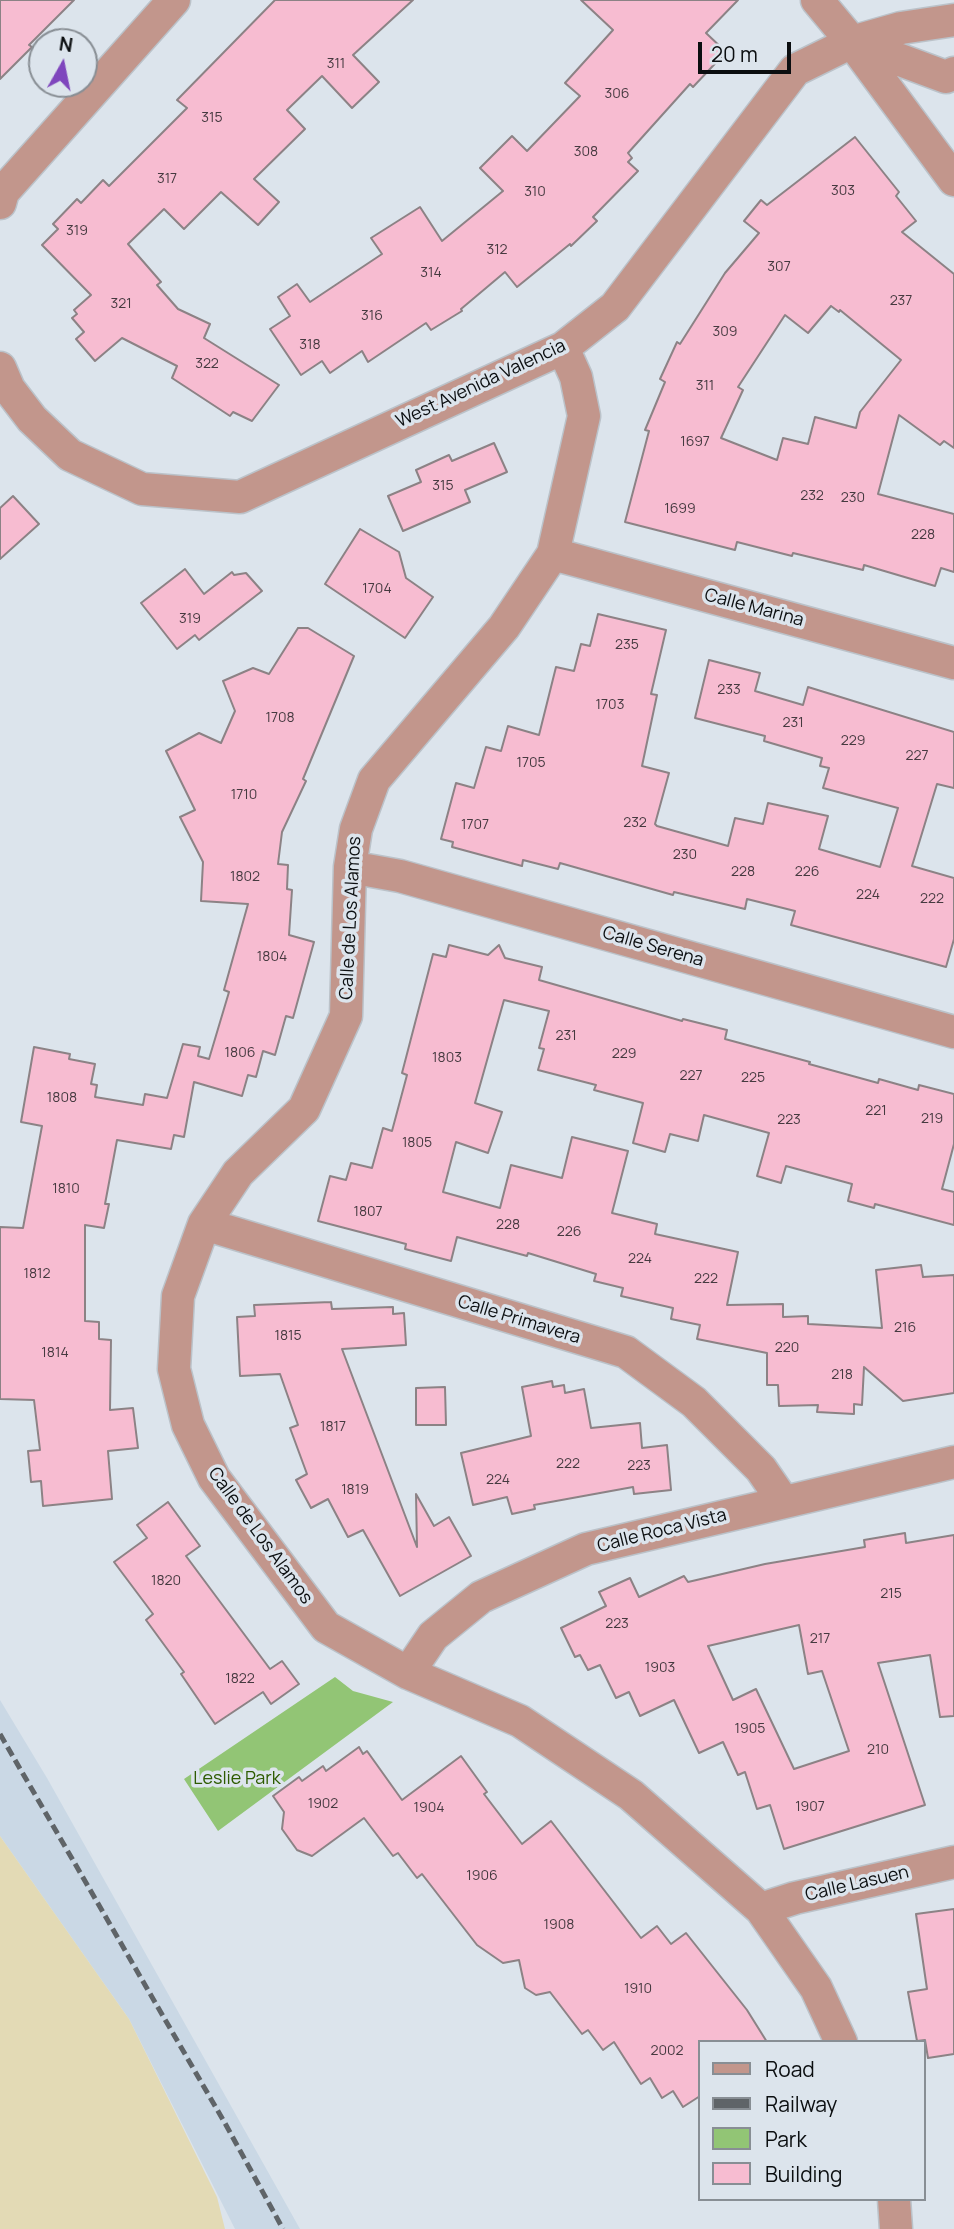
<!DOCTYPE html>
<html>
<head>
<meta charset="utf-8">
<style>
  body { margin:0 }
  #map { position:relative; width:954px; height:2229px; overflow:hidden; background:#dce4ec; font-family:Manrope,sans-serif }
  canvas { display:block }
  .legend { position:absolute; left:698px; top:2040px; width:228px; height:161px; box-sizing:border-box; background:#dce4ec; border:2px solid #888e94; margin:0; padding:9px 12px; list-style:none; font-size:21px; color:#0b0e10 }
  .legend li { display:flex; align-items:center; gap:14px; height:35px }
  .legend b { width:35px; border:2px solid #888e94 }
  .north { position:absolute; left:28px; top:28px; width:70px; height:70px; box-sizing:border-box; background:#dce4ec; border:2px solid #888e94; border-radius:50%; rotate:9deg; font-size:19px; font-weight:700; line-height:28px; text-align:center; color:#0b0e10 }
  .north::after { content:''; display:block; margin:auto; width:24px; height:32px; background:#7f46bd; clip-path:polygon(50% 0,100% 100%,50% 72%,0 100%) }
  .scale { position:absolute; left:698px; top:42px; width:93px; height:32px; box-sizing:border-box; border:4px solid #0b0e10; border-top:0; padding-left:9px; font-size:21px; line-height:24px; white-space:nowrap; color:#0b0e10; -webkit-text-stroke:5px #dce4ec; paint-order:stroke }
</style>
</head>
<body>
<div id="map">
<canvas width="954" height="2229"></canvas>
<ul class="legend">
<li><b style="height:9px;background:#c2968c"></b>Road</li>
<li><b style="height:9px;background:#5f6468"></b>Railway</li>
<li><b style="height:19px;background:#92c575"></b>Park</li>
<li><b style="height:19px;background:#f7bcd1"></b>Building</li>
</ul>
<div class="north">N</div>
<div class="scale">20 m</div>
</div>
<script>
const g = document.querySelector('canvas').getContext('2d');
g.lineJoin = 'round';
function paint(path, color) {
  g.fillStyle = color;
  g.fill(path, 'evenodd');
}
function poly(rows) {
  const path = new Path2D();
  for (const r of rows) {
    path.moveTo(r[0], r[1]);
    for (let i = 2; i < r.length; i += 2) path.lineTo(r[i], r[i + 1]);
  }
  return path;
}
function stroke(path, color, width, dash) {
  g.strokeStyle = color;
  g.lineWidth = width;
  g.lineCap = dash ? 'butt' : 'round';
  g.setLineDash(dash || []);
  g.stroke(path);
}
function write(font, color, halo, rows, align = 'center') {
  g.font = font + ' Manrope,sans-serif';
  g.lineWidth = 7;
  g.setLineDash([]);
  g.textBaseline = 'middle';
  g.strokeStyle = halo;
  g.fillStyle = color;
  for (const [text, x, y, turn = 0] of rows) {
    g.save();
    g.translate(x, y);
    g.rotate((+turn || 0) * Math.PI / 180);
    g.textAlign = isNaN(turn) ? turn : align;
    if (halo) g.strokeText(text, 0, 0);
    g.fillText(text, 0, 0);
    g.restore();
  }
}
paint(poly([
  [0,1700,47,1778,300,2229,235,2229,129,2019,0,1836]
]), '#cad8e5');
paint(poly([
  [335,1677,353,1691,393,1702,218,1831,184,1779]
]), '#92c575');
paint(poly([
  [0,1836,129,2019,217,2197,225,2229,0,2229]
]), '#e3dab5');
const building = poly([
  [0,0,74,0,29,45,32,47,0,79,0,0],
  [275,0,413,0,353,55,379,82,352,108,322,76,287,110,305,129,254,179,279,202,258,225,221,192,184,229,164,209,128,244,161,282,157,285,178,309,210,324,204,338,279,385,252,421,233,412,230,416,172,378,177,366,122,338,95,361,76,339,84,332,72,318,77,314,74,310,91,295,42,245,58,229,53,224,77,199,81,203,103,180,109,186,187,108,177,100,275,0],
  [581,0,738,0,706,33,726,52,693,87,690,84,628,153,632,158,628,162,638,171,593,217,597,221,571,246,570,244,517,287,505,272,461,309,462,311,431,330,426,323,368,362,362,351,330,373,322,361,301,375,270,329,290,316,278,297,297,284,310,302,382,254,371,238,420,207,442,241,503,191,480,168,512,136,527,151,580,96,565,83,613,30,581,0],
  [855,137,899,192,896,196,916,221,902,232,954,274,954,448,944,441,940,445,899,415,878,494,954,514,954,572,941,568,935,586,864,565,863,570,793,553,792,556,737,542,735,550,625,522,649,431,645,430,665,382,660,379,677,342,680,344,725,273,759,233,744,221,761,200,767,205,855,137],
  [831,306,839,312,840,310,901,360,860,412,856,428,815,417,808,444,783,438,777,460,721,438,743,390,738,387,785,315,808,333,831,306],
  [494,443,507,472,465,490,470,502,403,531,388,496,421,482,416,470,449,455,452,461,494,443],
  [13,496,39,524,0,559,0,508,13,496],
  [360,529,399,552,406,578,433,597,405,638,325,584,360,529],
  [185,569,204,594,232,572,234,575,246,573,262,591,199,640,195,635,177,649,141,603,185,569],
  [598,614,666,630,651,694,657,695,642,766,669,773,655,824,657,826,728,846,735,818,763,824,768,803,828,816,819,849,880,867,898,808,823,788,829,768,820,766,822,758,764,741,765,736,695,718,709,660,760,673,755,691,803,705,808,687,954,732,954,788,937,784,912,866,954,878,954,939,946,967,791,925,795,911,747,899,745,909,674,892,673,895,560,863,558,869,523,860,522,866,452,847,453,842,441,839,456,783,474,788,486,747,501,751,508,726,539,735,556,667,574,671,581,644,590,646,598,614],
  [298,628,308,628,354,656,303,779,306,781,282,832,278,864,288,865,287,889,292,890,289,935,314,942,293,1018,286,1016,275,1055,263,1051,256,1077,248,1075,242,1096,194,1082,184,1137,174,1135,171,1149,117,1140,105,1204,109,1204,104,1228,85,1225,85,1321,99,1322,99,1339,111,1340,110,1410,133,1408,138,1448,108,1451,112,1499,43,1506,41,1481,31,1482,28,1451,40,1450,34,1400,0,1399,0,1227,23,1228,42,1126,21,1122,34,1047,70,1054,69,1059,95,1064,91,1084,97,1085,95,1097,143,1105,145,1094,167,1098,183,1044,200,1047,198,1056,209,1059,229,992,224,990,248,904,201,901,203,862,180,817,195,810,166,751,199,733,221,743,235,711,223,681,253,668,269,674,298,628],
  [449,945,488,955,499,945,505,958,542,967,539,980,682,1021,683,1019,727,1030,725,1039,810,1062,809,1064,878,1083,879,1079,918,1090,919,1085,954,1094,954,1144,942,1189,954,1192,954,1225,875,1204,874,1208,848,1201,852,1184,786,1166,781,1183,757,1176,769,1133,704,1115,698,1141,670,1134,665,1152,633,1143,643,1103,594,1090,596,1085,538,1070,544,1049,539,1048,549,1011,504,1000,475,1103,502,1112,488,1153,456,1142,443,1192,500,1208,511,1165,562,1178,572,1137,628,1151,612,1213,657,1224,655,1234,738,1252,727,1305,783,1304,783,1317,808,1316,808,1324,882,1328,876,1270,921,1265,923,1277,954,1275,954,1393,903,1401,864,1367,862,1405,854,1404,854,1414,817,1412,818,1405,779,1406,778,1385,767,1385,767,1353,697,1339,700,1325,671,1319,673,1308,621,1296,623,1288,594,1281,596,1274,528,1253,527,1256,457,1237,451,1261,405,1249,406,1244,318,1221,330,1176,346,1180,351,1163,372,1168,383,1128,392,1131,407,1075,402,1073,433,954,446,957,449,945],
  [331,1302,332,1309,393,1307,393,1314,404,1313,406,1345,342,1349,417,1547,416,1494,434,1526,449,1517,471,1556,400,1596,363,1530,348,1537,328,1499,311,1508,296,1480,307,1474,290,1428,298,1425,280,1374,240,1376,237,1317,255,1316,254,1305,331,1302],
  [552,1381,553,1387,564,1385,565,1393,584,1389,591,1428,640,1423,642,1448,667,1445,671,1490,634,1494,633,1487,534,1505,535,1509,512,1514,507,1497,473,1505,461,1453,531,1436,522,1387,552,1381],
  [445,1387,446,1425,416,1425,416,1388,445,1387],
  [168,1502,200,1546,186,1556,270,1669,282,1661,299,1684,271,1704,263,1692,215,1724,181,1674,184,1672,146,1620,153,1614,114,1562,147,1538,137,1525,168,1502],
  [905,1533,906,1543,954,1535,954,1716,940,1717,930,1655,878,1663,925,1805,784,1849,770,1805,757,1809,745,1772,738,1775,723,1742,699,1753,674,1700,640,1716,629,1692,616,1698,600,1665,588,1670,580,1655,575,1657,561,1628,606,1606,599,1592,630,1578,639,1597,684,1576,688,1582,765,1564,865,1547,864,1540,905,1533],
  [799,1625,808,1674,822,1671,849,1751,794,1769,756,1689,733,1700,708,1646,799,1625],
  [359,1747,363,1754,367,1751,402,1800,461,1756,487,1792,484,1794,522,1844,551,1821,641,1938,657,1926,671,1944,686,1933,747,2010,767,2042,700,2042,700,2096,683,2107,673,2091,662,2098,650,2078,641,2084,614,2042,603,2050,588,2030,582,2034,550,1992,536,1995,525,1988,519,1960,503,1963,477,1945,422,1874,417,1878,398,1853,393,1856,364,1818,312,1856,297,1850,282,1829,284,1812,273,1796,299,1777,302,1781,323,1766,326,1771,359,1747],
  [954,1909,954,2054,928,2058,925,2040,917,2041,908,1992,927,1989,916,1914,954,1909]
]);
paint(building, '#f7bcd1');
stroke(building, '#8c8285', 2);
const minor = poly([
  [817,0,852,42,954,180],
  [852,42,946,77,954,73],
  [0,203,3,192,174,0],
  [563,348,576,377,584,416,553,554,504,627,374,780,356,829,350,867,346,1016,304,1109,238,1173,204,1224,178,1296,174,1369,188,1425,214,1478,326,1627,408,1673,520,1721,631,1795,761,1909,816,1988,841,2042],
  [0,368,9,389,32,419,70,455,142,489,240,497,563,348,615,307,795,70,852,42,901,28,954,20],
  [553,554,954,663],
  [350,867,400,876,954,1032],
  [204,1224,626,1352,694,1402,761,1469,783,1501],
  [408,1673,433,1636,481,1597,586,1549,954,1462],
  [761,1909,795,1898,954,1862],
  [894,2199,896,2229]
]);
stroke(minor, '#bbc2c9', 35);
stroke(minor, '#c2968c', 32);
stroke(poly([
  [0,1734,226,2125,283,2229]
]), '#5f6468', 5, [10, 5]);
write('14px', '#463a40', null, [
  ["311",336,64],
  ["306",617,94],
  ["315",212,118],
  ["308",586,152],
  ["317",167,179],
  ["303",843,191],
  ["310",535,192],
  ["319",77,231],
  ["312",497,250],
  ["307",779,267],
  ["314",431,273],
  ["237",901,301],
  ["321",121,304],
  ["316",372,316],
  ["309",725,332],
  ["318",310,345],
  ["322",207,364],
  ["311",705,386],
  ["1697",695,442],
  ["315",443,486],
  ["232",812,496],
  ["230",853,498],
  ["1699",680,509],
  ["228",923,535],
  ["1704",377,589],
  ["319",190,619],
  ["235",627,645],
  ["233",729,690],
  ["1703",610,705],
  ["1708",280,718],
  ["231",793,723],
  ["229",853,741],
  ["227",917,756],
  ["1705",531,763],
  ["1710",244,795],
  ["232",635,823],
  ["1707",475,825],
  ["230",685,855],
  ["228",743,872],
  ["226",807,872],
  ["1802",245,877],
  ["224",868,895],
  ["222",932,899],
  ["1804",272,957],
  ["231",566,1036],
  ["1806",240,1053],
  ["229",624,1054],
  ["1803",447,1058],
  ["227",691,1076],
  ["225",753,1078],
  ["1808",62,1098],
  ["221",876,1111],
  ["219",932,1119],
  ["223",789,1120],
  ["1805",417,1143],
  ["1810",66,1189],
  ["1807",368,1212],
  ["228",508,1225],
  ["226",569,1232],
  ["224",640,1259],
  ["1812",37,1274],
  ["222",706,1279],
  ["216",905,1328],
  ["1815",288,1336],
  ["220",787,1348],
  ["1814",55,1353],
  ["218",842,1375],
  ["1817",333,1427],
  ["222",568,1464],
  ["223",639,1466],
  ["224",498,1480],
  ["1819",355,1490],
  ["1820",166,1581],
  ["215",891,1594],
  ["223",617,1624],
  ["217",820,1639],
  ["1903",660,1668],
  ["1822",240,1679],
  ["1905",750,1729],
  ["210",878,1750],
  ["1902",323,1804],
  ["1907",810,1807],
  ["1904",429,1808],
  ["1906",482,1876],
  ["1908",559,1925],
  ["1910",638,1989],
  ["2002",667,2051]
]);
write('18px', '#0b0e10', '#dce4ec', [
  ["West Avenida Valencia",481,384,-25],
  ["Calle Marina",754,608,15],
  ["Calle de Los Alamos",351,918,-87],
  ["Calle Serena",653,947,16],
  ["Calle Primavera",519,1320,17],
  ["Calle Roca Vista",662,1531,-14],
  ["Calle de Los Alamos",260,1536,54],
  ["Calle Lasuen",857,1884,-13]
]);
write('18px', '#2d5b01', '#dce4ec', [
  ["Leslie Park",237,1779]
]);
</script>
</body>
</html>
